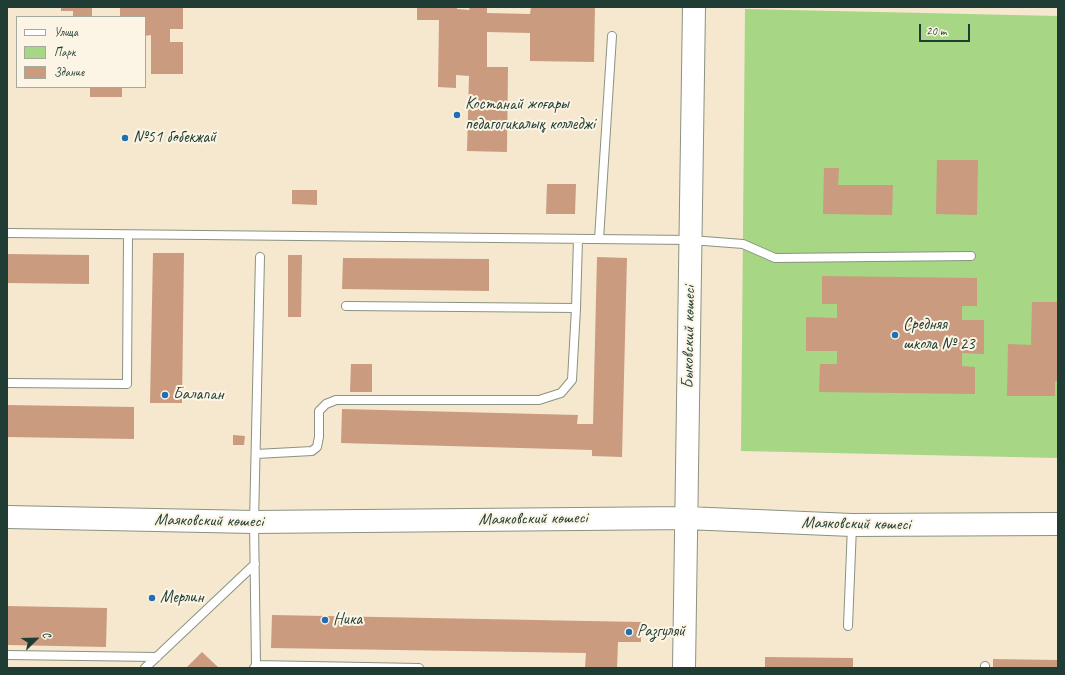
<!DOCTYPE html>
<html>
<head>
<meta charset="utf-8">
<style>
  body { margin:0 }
  #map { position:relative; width:1065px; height:675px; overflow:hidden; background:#f5e8cf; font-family:Caveat,sans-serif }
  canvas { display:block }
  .frame { position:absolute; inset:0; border:8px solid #1f3d34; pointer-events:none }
  .legend { position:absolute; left:16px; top:16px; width:130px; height:72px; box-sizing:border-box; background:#fcf5e5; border:1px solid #a4ab9e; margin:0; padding:5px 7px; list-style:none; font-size:12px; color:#1f3d34 }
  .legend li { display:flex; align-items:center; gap:8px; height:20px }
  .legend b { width:20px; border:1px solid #a4ab9e }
  .north { position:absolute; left:16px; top:619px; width:40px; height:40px; -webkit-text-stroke:3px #fcf5e5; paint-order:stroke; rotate:67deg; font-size:11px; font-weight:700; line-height:16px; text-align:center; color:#1f3d34 }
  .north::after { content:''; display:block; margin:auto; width:14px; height:18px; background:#1f3d34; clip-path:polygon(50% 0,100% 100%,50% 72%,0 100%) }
  .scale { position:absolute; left:919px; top:24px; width:51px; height:18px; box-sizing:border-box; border:2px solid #1f3d34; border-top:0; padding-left:5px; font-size:12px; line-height:14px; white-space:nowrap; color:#1f3d34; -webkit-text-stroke:3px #fcf5e5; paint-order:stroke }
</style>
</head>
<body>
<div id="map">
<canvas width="1065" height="675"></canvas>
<div class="frame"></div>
<ul class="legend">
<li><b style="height:5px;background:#fff"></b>Улица</li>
<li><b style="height:11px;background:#a7d684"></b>Парк</li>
<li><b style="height:11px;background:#ca9b7f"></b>Здание</li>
</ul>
<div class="north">С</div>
<div class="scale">20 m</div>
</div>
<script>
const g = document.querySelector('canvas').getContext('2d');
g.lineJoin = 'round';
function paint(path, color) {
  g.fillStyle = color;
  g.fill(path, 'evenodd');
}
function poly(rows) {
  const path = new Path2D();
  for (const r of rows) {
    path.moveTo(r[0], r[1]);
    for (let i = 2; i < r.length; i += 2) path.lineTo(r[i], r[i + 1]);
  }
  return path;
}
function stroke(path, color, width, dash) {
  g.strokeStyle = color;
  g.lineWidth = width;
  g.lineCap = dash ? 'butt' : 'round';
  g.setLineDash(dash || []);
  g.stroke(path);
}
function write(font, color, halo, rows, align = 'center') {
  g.font = font + ' Caveat,sans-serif';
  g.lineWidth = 4;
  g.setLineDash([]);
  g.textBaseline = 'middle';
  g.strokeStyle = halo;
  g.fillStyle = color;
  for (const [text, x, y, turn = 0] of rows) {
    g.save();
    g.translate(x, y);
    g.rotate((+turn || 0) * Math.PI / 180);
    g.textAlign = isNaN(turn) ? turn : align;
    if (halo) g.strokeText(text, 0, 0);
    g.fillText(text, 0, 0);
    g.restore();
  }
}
paint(poly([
  [745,9,1058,16,1058,458,741,451]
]), '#a7d684');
paint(poly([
  [61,7,92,7,92,17,73,17,73,11,61,11],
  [120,7,183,7,183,29,170,29,170,42,183,42,183,74,151,74,151,35,145,36,145,17,120,17],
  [417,7,457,7,457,9,469,10,470,7,487,7,487,13,530,14,531,7,595,7,594,62,530,61,530,33,487,32,487,67,508,67,507,152,467,151,469,76,456,75,456,88,438,87,439,20,417,20],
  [90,87,122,87,122,97,90,97],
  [937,160,978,160,977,215,936,214],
  [824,168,839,168,838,185,893,185,892,215,823,214],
  [547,184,576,184,575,214,546,214],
  [292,190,317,190,317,205,292,204],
  [153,253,184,253,182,403,150,403],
  [7,254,89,255,89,284,7,283],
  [288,255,302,255,301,317,288,317],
  [597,257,627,258,622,457,592,456,592,450,341,443,342,409,578,415,577,424,593,424],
  [343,258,489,259,489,291,342,289],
  [822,276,977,278,977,306,962,306,962,320,984,320,984,354,962,353,962,366,975,367,975,394,819,392,820,364,837,364,837,351,806,351,806,317,837,318,837,304,822,304],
  [1032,302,1058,302,1058,381,1055,381,1055,396,1007,396,1008,344,1031,345],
  [351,364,372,364,372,392,350,392],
  [7,405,134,407,134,439,7,437],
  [233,435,245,436,244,445,233,445],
  [7,606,107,608,106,647,7,645],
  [272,615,641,622,641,642,618,642,617,668,585,668,586,653,271,648],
  [202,652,219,668,186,668],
  [765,657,853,658,853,668,765,668],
  [993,659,1058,660,1058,668,993,668]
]), '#ca9b7f');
const lane = poly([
  [7,233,691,240,743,244,775,258,971,256],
  [599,239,612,36],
  [346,306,576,308],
  [7,383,127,384,128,235],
  [256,454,312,451,317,447,319,437,319,411,326,404,336,400,539,400,561,393,572,380,576,308,578,239],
  [848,626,852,526],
  [7,655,157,657],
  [256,665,419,668],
  [145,668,255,564],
  [254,668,256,665,254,522,260,257],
  [985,668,985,666]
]);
const secondary = poly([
  [7,517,254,522,686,518,852,525,1058,524],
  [684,668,694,7]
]);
stroke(lane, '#8a9282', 10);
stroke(secondary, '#8a9282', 24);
stroke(lane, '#fff', 8);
stroke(secondary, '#fff', 22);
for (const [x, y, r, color] of [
  [457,115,4,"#1f6fb2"],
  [125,138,4,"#1f6fb2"],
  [895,335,4,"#1f6fb2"],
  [165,395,4,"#1f6fb2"],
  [152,598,4,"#1f6fb2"],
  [325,620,4,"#1f6fb2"],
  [629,632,4,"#1f6fb2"]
]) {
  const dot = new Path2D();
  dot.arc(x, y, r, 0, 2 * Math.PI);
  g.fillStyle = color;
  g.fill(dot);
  stroke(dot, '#fcf5e5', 1.5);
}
write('17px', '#1f3d34', '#fcf5e5', [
  ["Костанай жоғары",465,105],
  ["педагогикалық колледжі",465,125],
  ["№51 бөбекжай",133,138],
  ["Средняя",903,325],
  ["школа № 23",903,345],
  ["Балапан",173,395],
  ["Мерлин",160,598],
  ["Ника",333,620],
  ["Разгуляй",637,632]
], 'left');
write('17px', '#1f3d34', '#fcf5e5', [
  ["Быковский көшесі",689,337,-89],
  ["Маяковский көшесі",533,519,-1],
  ["Маяковский көшесі",209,521,1],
  ["Маяковский көшесі",856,524,1]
]);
</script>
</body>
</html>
